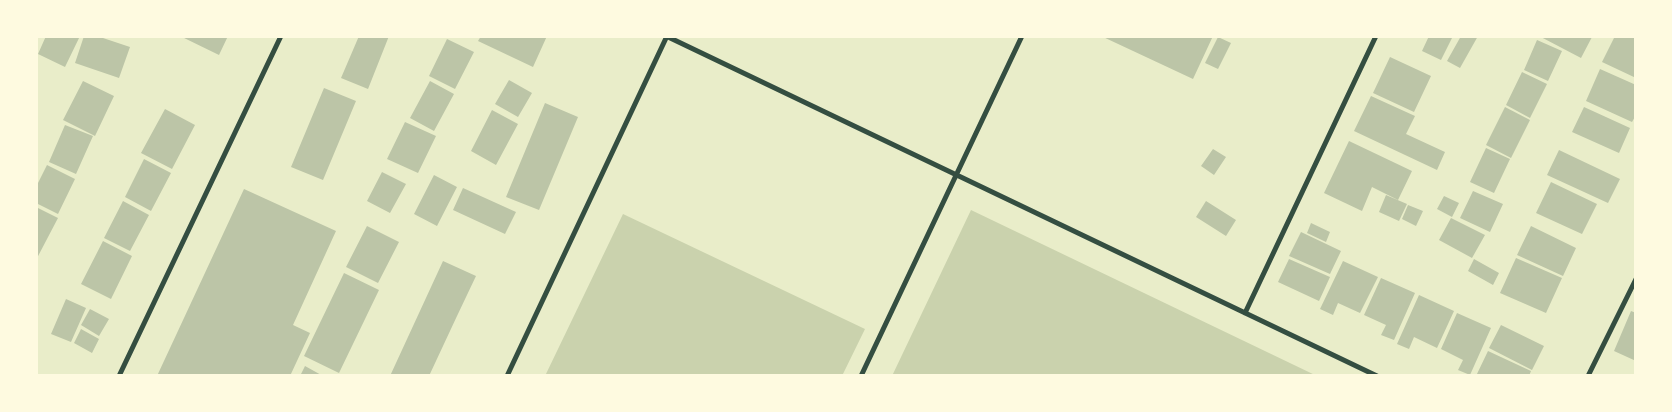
<!DOCTYPE html>
<html>
<head>
<meta charset="utf-8">
<style>
  body { margin:0 }
  #map { position:relative; width:1672px; height:412px; overflow:hidden; background:#e9edc9; font-family:Mulish,sans-serif }
  canvas { display:block }
  .frame { position:absolute; inset:0; border:38px solid #fefae0; pointer-events:none }
</style>
</head>
<body>
<div id="map">
<canvas width="1672" height="412"></canvas>
<div class="frame"></div>
</div>
<script>
const g = document.querySelector('canvas').getContext('2d');
g.lineJoin = 'round';
function paint(path, color) {
  g.fillStyle = color;
  g.fill(path, 'evenodd');
}
function poly(rows) {
  const path = new Path2D();
  for (const r of rows) {
    path.moveTo(r[0], r[1]);
    for (let i = 2; i < r.length; i += 2) path.lineTo(r[i], r[i + 1]);
  }
  return path;
}
function stroke(path, color, width, dash) {
  g.strokeStyle = color;
  g.lineWidth = width;
  g.lineCap = dash ? 'butt' : 'round';
  g.setLineDash(dash || []);
  g.stroke(path);
}
paint(poly([
  [971,210,1317,376,892,376],
  [623,214,865,329,842,376,545,376]
]), '#cad2ad');
paint(poly([
  [46,36,80,36,65,67,38,54],
  [84,36,97,36,130,47,119,78,75,63],
  [180,36,228,36,219,55],
  [359,36,389,36,368,89,341,78],
  [481,36,547,36,533,67,478,41],
  [1101,36,1213,36,1193,79],
  [1429,36,1453,36,1441,60,1422,51],
  [1461,36,1478,36,1460,68,1447,61],
  [1539,36,1591,36,1592,37,1581,58],
  [1615,36,1630,36,1636,39,1636,78,1602,62],
  [1218,37,1231,43,1218,69,1205,63],
  [447,39,474,52,455,89,429,76],
  [1537,40,1562,51,1548,81,1524,70],
  [1390,57,1431,76,1414,112,1373,93],
  [1600,69,1636,85,1636,115,1632,122,1586,101],
  [1522,72,1547,84,1530,118,1506,105],
  [509,80,532,93,518,117,495,104],
  [83,81,114,96,95,136,63,120],
  [430,81,454,94,434,131,410,118],
  [324,88,356,101,323,180,291,167],
  [1371,96,1415,116,1406,134,1445,152,1437,170,1354,131],
  [545,103,578,117,539,210,506,197],
  [1505,107,1530,120,1511,158,1486,145],
  [1584,107,1630,128,1619,153,1572,132],
  [165,109,195,125,172,169,141,153],
  [492,110,518,124,496,165,471,151],
  [405,122,436,136,418,173,387,159],
  [65,125,93,136,76,174,49,162],
  [1349,141,1412,171,1398,200,1372,187,1362,211,1324,193],
  [1486,148,1510,159,1494,193,1470,182],
  [1213,149,1226,157,1214,175,1201,166],
  [1559,150,1620,179,1608,203,1547,175],
  [144,159,171,173,151,211,125,197],
  [47,165,75,179,58,214,36,203,36,187],
  [382,172,406,184,390,213,367,201],
  [434,175,457,187,437,226,414,214],
  [1551,182,1597,204,1582,234,1536,213],
  [463,188,516,212,505,234,453,210],
  [244,189,336,231,293,325,310,333,290,376,157,376],
  [1473,191,1503,204,1490,232,1460,218],
  [1386,195,1407,204,1399,221,1379,212],
  [1444,196,1459,203,1452,217,1437,209],
  [123,201,149,215,130,251,104,238],
  [1206,201,1236,220,1226,236,1196,217],
  [1408,205,1423,211,1416,226,1402,219],
  [36,207,58,218,36,260],
  [1451,218,1485,235,1472,258,1439,240],
  [1311,223,1330,232,1326,242,1307,233],
  [367,226,399,242,378,283,346,267],
  [1531,226,1576,248,1563,276,1517,255],
  [1301,232,1341,251,1330,274,1289,256],
  [103,241,132,256,111,299,81,284],
  [1516,258,1562,278,1546,313,1500,293],
  [1289,259,1330,277,1319,301,1278,282],
  [1474,259,1499,273,1493,285,1468,271],
  [443,261,476,276,457,316,429,376,390,376],
  [1343,261,1378,277,1360,313,1338,303,1333,315,1320,309],
  [344,273,379,290,339,373,304,356],
  [1381,278,1415,293,1394,340,1381,335,1386,325,1364,315],
  [1419,295,1454,311,1437,348,1414,337,1409,349,1397,344],
  [66,299,86,308,71,342,51,334],
  [90,309,109,319,99,336,81,325],
  [1631,311,1636,313,1636,361,1614,351],
  [1457,313,1491,328,1470,375,1458,370,1463,360,1441,349],
  [1501,325,1544,346,1532,370,1489,348],
  [81,329,99,339,92,353,74,343],
  [1488,351,1531,371,1529,376,1476,376],
  [305,366,323,376,300,376]
]), '#bcc5a7');
stroke(poly([
  [666,36,1377,376],
  [1245,313,1376,36],
  [119,376,281,36],
  [507,376,667,36],
  [861,376,1022,36],
  [1588,376,1636,279]
]), '#344e41', 5);
</script>
</body>
</html>
